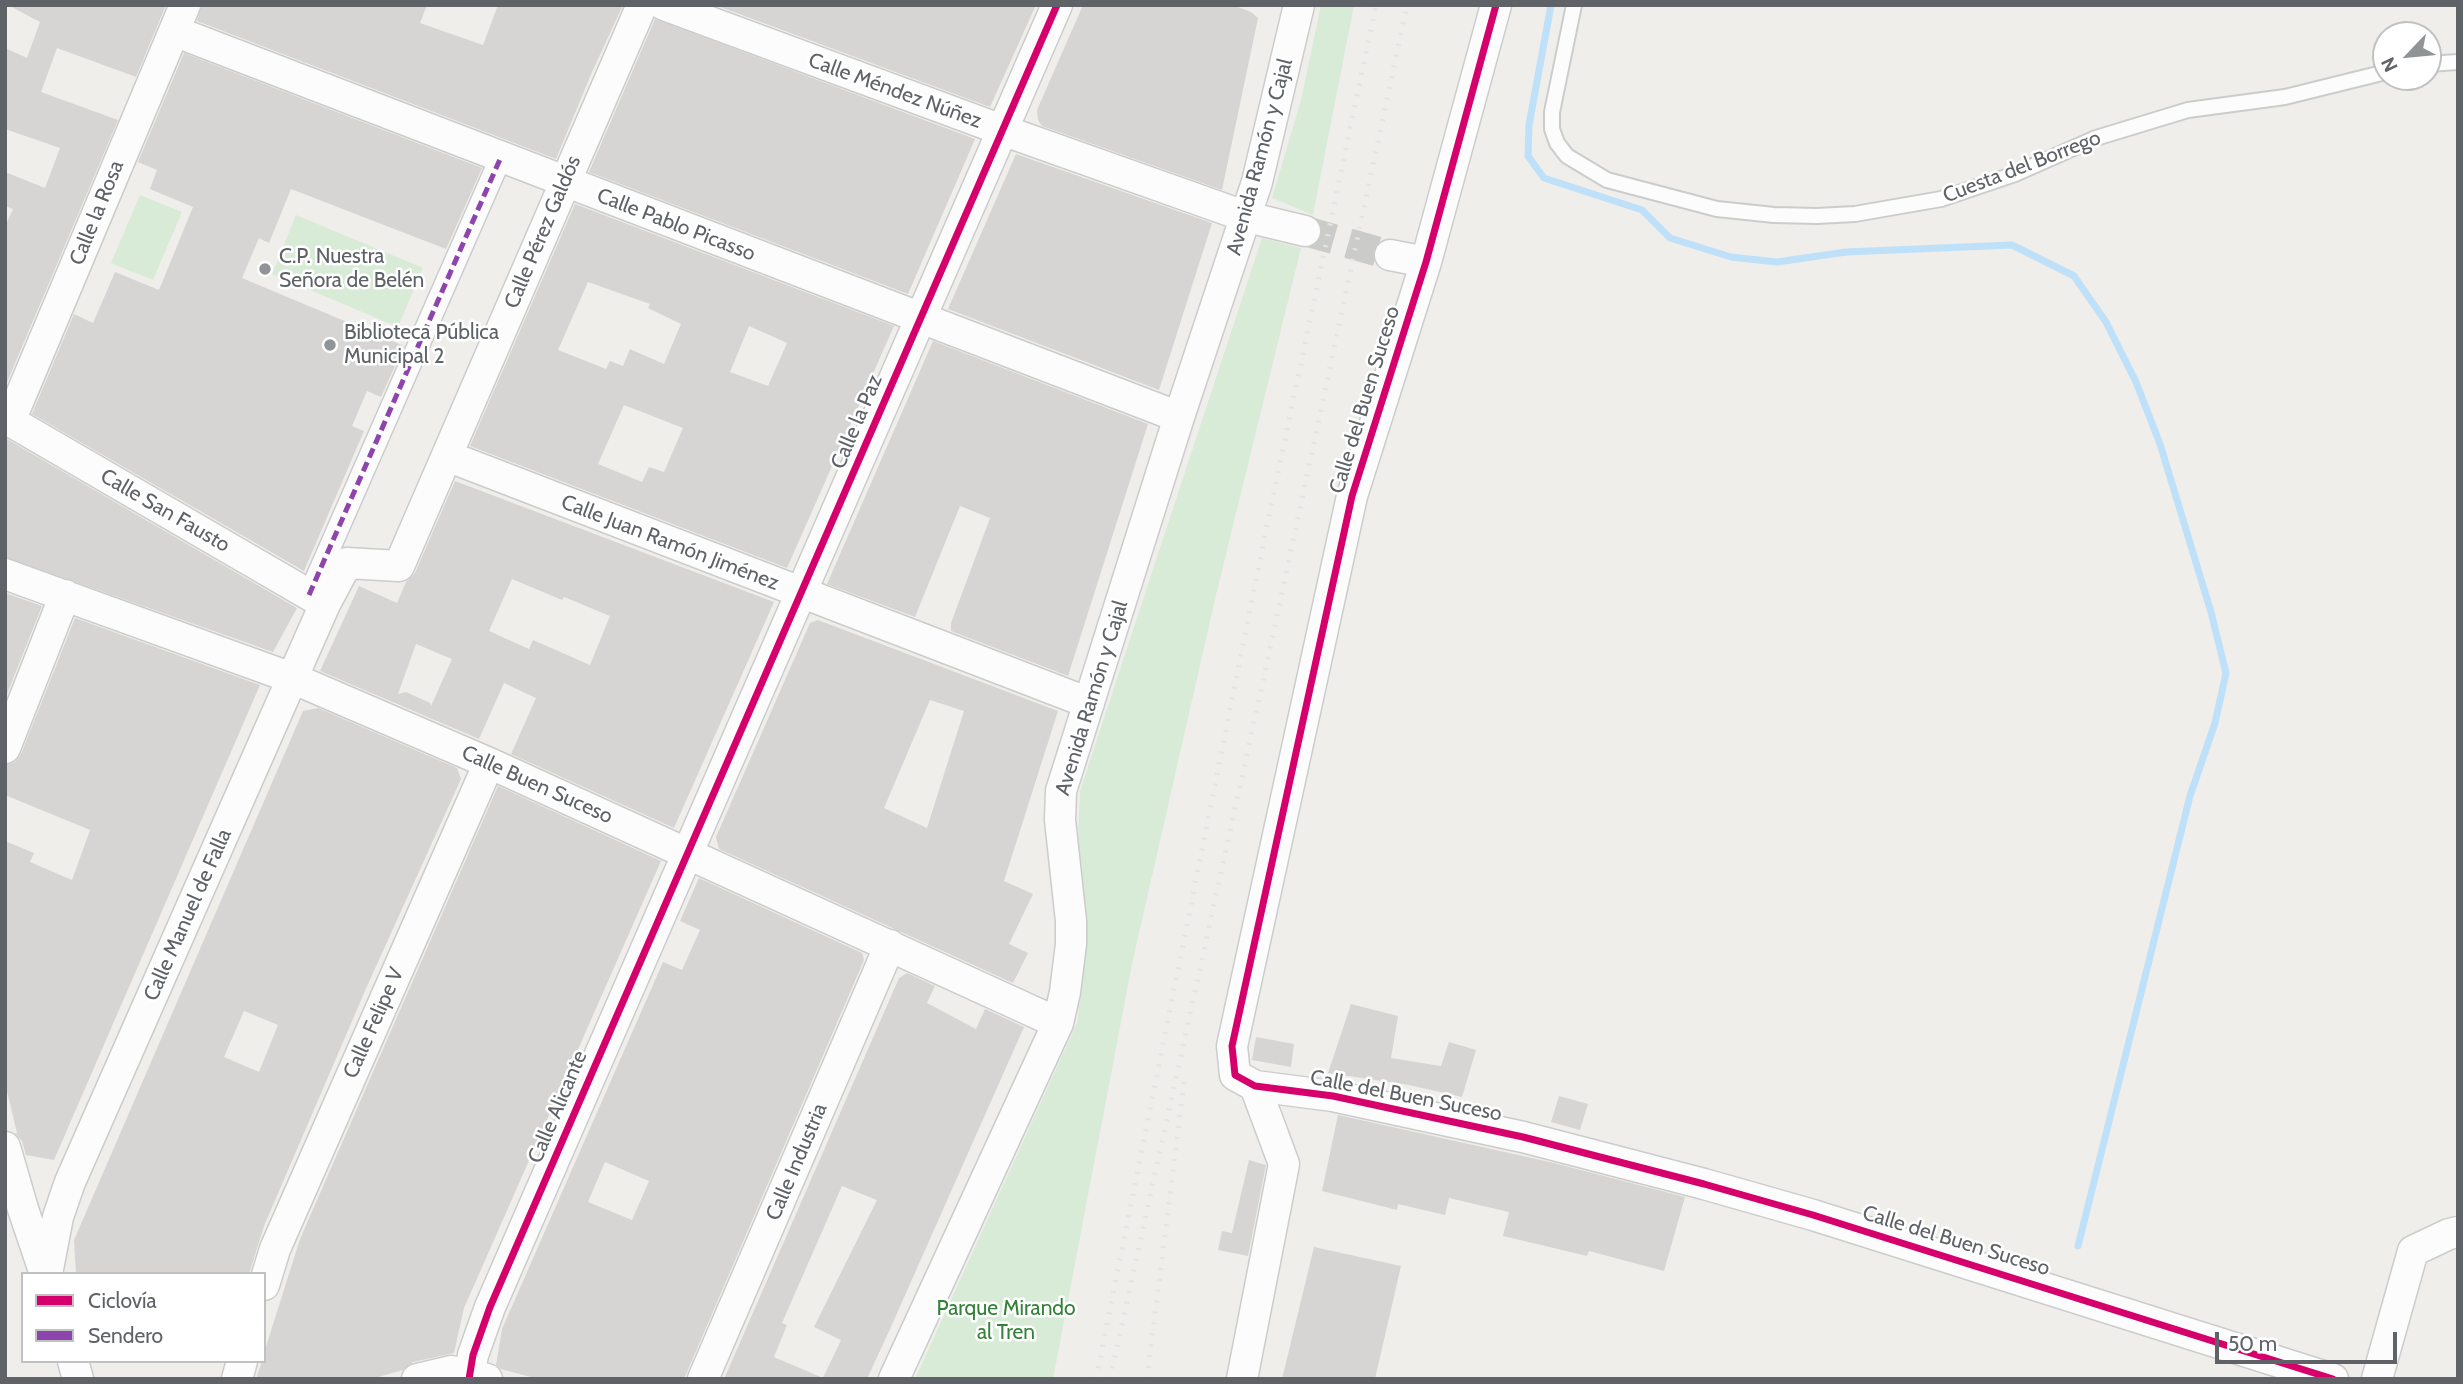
<!DOCTYPE html>
<html>
<head>
<meta charset="utf-8">
<style>
  body { margin:0 }
  #map { position:relative; width:2463px; height:1384px; overflow:hidden; background:#efeeea; font-family:Cabin,sans-serif }
  canvas { display:block }
  .frame { position:absolute; inset:0; border:7px solid #5f6368; pointer-events:none }
  .legend { position:absolute; left:21px; top:1272px; width:245px; height:91px; box-sizing:border-box; background:#fff; border:2px solid #bfc1c3; margin:0; padding:9px 12px; list-style:none; font-size:21px; color:#5f6368 }
  .legend li { display:flex; align-items:center; gap:14px; height:35px }
  .legend b { width:35px; border:2px solid #bfc1c3 }
  .north { position:absolute; left:2372px; top:21px; width:70px; height:70px; box-sizing:border-box; background:#fff; border:2px solid #bfc1c3; border-radius:50%; rotate:244deg; font-size:19px; font-weight:700; line-height:28px; text-align:center; color:#5f6368 }
  .north::after { content:''; display:block; margin:auto; width:24px; height:32px; background:#919496; clip-path:polygon(50% 0,100% 100%,50% 72%,0 100%) }
  .scale { position:absolute; left:2215px; top:1332px; width:182px; height:32px; box-sizing:border-box; border:4px solid #5f6368; border-top:0; padding-left:9px; font-size:21px; line-height:24px; white-space:nowrap; color:#5f6368; -webkit-text-stroke:5px #fff; paint-order:stroke }
</style>
</head>
<body>
<div id="map">
<canvas width="2463" height="1384"></canvas>
<div class="frame"></div>
<ul class="legend">
<li><b style="height:9px;background:#d6006c"></b>Ciclovía</li>
<li><b style="height:9px;background:#8e44ad"></b>Sendero</li>
</ul>
<div class="north">N</div>
<div class="scale">50 m</div>
</div>
<script>
const g = document.querySelector('canvas').getContext('2d');
g.lineJoin = 'round';
function paint(path, color) {
  g.fillStyle = color;
  g.fill(path, 'evenodd');
}
function poly(rows) {
  const path = new Path2D();
  for (const r of rows) {
    path.moveTo(r[0], r[1]);
    for (let i = 2; i < r.length; i += 2) path.lineTo(r[i], r[i + 1]);
  }
  return path;
}
function stroke(path, color, width, dash) {
  g.strokeStyle = color;
  g.lineWidth = width;
  g.lineCap = dash ? 'butt' : 'round';
  g.setLineDash(dash || []);
  g.stroke(path);
}
function write(font, color, halo, rows, align = 'center') {
  g.font = font + ' Cabin,sans-serif';
  g.lineWidth = 5;
  g.setLineDash([]);
  g.textBaseline = 'middle';
  g.strokeStyle = halo;
  g.fillStyle = color;
  for (const [text, x, y, turn = 0] of rows) {
    g.save();
    g.translate(x, y);
    g.rotate((+turn || 0) * Math.PI / 180);
    g.textAlign = isNaN(turn) ? turn : align;
    if (halo) g.strokeText(text, 0, 0);
    g.fillText(text, 0, 0);
    g.restore();
  }
}
paint(poly([
  [1321,5,1354,5,1313,215,1272,198,1301,100],
  [140,195,182,212,153,280,111,263],
  [296,215,423,268,398,327,272,274],
  [1262,238,1301,248,1216,595,1132,964,1053,1379,915,1379,1077,1023,1085,961,1078,835,1080,791]
]), '#d8ebd6');
stroke(poly([
  [1551,5,1529,125,1528,156,1544,178,1642,210,1670,238,1731,257,1777,262,1846,252,2012,245,2074,276,2106,322,2136,382,2160,444,2211,612,2226,673,2215,723,2190,796,2078,1246]
]), '#bfe0f9', 7);
paint(poly([
  [8,5,166,5,136,77,57,48,41,92,118,120,5,387,5,226,13,209,5,206,5,172,45,188,60,148,5,129,5,48,27,58,40,22],
  [202,5,427,5,420,23,483,45,498,5,623,5,592,72,556,159,197,21],
  [715,5,1036,5,990,107],
  [1083,5,1233,5,1251,12,1258,18,1222,190,1042,126,1038,120,1037,110],
  [655,19,975,139,908,294,589,172],
  [184,53,482,168,446,249,291,189,269,243,259,238,242,278,404,346,381,397,367,391,352,426,364,431,304,571,32,414,74,314,93,323,115,272,159,290,193,207,150,189,157,170,138,162],
  [1016,154,1212,223,1159,390,948,309],
  [575,204,894,326,787,568,470,446],
  [588,282,650,304,648,308,681,324,664,364,630,349,623,366,610,361,606,369,558,350],
  [749,326,787,343,768,386,730,372],
  [624,405,683,428,664,472,649,467,642,482,598,464],
  [933,341,1148,424,1068,676,951,631,951,623,990,518,960,506,915,617,827,584],
  [5,438,297,608,273,652,5,557],
  [455,481,774,602,674,828,511,754,536,698,504,683,479,739,320,671,359,586,397,603,406,582,415,573],
  [512,579,562,600,564,597,610,616,590,665,533,640,529,649,489,631],
  [416,644,452,659,431,706,430,703,406,692,398,694],
  [5,593,42,606,5,699],
  [75,618,260,685,54,1160,26,1155,22,1141,15,1133,17,1133,5,1083,5,841,34,853,30,862,72,880,90,830,5,795,5,765,15,762,21,754],
  [818,620,1058,711,1004,881,1033,894,1009,944,1028,953,1013,983,719,849,716,837,810,623],
  [930,700,964,711,927,828,884,808],
  [318,708,457,768,461,779,368,984,264,1226,249,1274,76,1274,74,1240,303,711],
  [244,1011,278,1025,259,1072,224,1057],
  [498,786,661,861,464,1308,454,1353,413,1362,403,1370,371,1379,256,1379,262,1361,264,1361,264,1353,300,1239],
  [699,878,862,953,864,960,684,1379,538,1379,501,1369,496,1365,502,1329,663,962,682,970,700,930,680,921],
  [605,1162,649,1181,632,1220,588,1202],
  [907,973,935,986,927,1003,976,1029,985,1009,1024,1027,890,1329,867,1379,724,1379,899,978],
  [842,1186,877,1200,814,1327,841,1340,823,1378,774,1357,787,1325,782,1323],
  [1351,1004,1398,1016,1391,1058,1441,1066,1449,1042,1476,1050,1462,1097,1409,1085,1328,1073],
  [1256,1037,1294,1044,1291,1067,1252,1060],
  [1559,1096,1588,1104,1580,1130,1551,1122],
  [1338,1115,1554,1163,1685,1197,1664,1271,1589,1251,1587,1256,1503,1236,1509,1212,1449,1198,1445,1215,1398,1204,1397,1210,1322,1191],
  [1249,1160,1266,1165,1248,1256,1218,1250,1222,1231,1232,1233],
  [1314,1247,1401,1266,1375,1379,1282,1379]
]), '#d6d5d3');
stroke(poly([
  [1305,231,1390,255]
]), '#cbcbca', 30, [30, 15]);
const service = poly([
  [1574,5,1552,112,1552,129,1557,143,1567,156,1607,180,1717,209,1774,215,1817,216,1855,214,1941,199,2015,174,2096,138,2188,110,2285,97,2386,72],
  [2428,64,2458,62]
]);
const pedestrian = poly([
  [309,595,501,157]
]);
const minor = poly([
  [664,5,1002,130,1247,217,1305,231],
  [1496,5,1426,262,1352,496,1232,1046,1235,1075,1255,1086,1333,1096,1523,1137,1704,1184,1813,1215,2333,1379],
  [174,31,1179,417],
  [1390,255,1426,262],
  [5,418,325,604],
  [10,421,185,5],
  [447,456,1089,703],
  [5,574,292,678,489,763,1058,1023],
  [5,748,65,595],
  [5,1147,23,1209,45,1274],
  [47,1274,58,1217,70,1182,325,604,347,563,399,566,642,5],
  [264,1285,275,1249,489,763],
  [73,1361,78,1379],
  [237,1379,242,1361],
  [417,1379,451,1371,487,1379],
  [469,1379,473,1355,490,1307,1057,5],
  [703,1379,890,945],
  [894,1379,1058,1023,1065,992,1071,944,1071,921,1060,820,1061,791,1179,417,1257,182,1299,5],
  [1242,1379,1284,1164,1255,1086],
  [2377,1379,2413,1251,2449,1234,2458,1232]
]);
stroke(service, '#cbcccc', 18);
stroke(pedestrian, '#cbcccc', 24);
stroke(minor, '#cbcccc', 33);
stroke(service, '#fdfcfc', 14);
stroke(pedestrian, '#fdfcfc', 21);
stroke(minor, '#fdfcfc', 30);
stroke(poly([
  [1096,1379,1265,535,1376,5],
  [1110,1379,1272,640,1407,5],
  [1147,1379,1184,1082]
]), '#e4e4e4', 5, [2, 9]);
stroke(poly([
  [309,595,501,157]
]), '#8e44ad', 5, [10, 5]);
stroke(poly([
  [1496,5,1426,262,1352,496,1232,1046,1235,1075,1255,1086,1333,1096,1523,1137,1704,1184,1813,1215,2333,1379],
  [469,1379,473,1355,490,1307,1057,5]
]), '#d6006c', 7);
for (const [x, y, r, color] of [
  [265,269,7,"#919496"],
  [330,345,7,"#919496"]
]) {
  const dot = new Path2D();
  dot.arc(x, y, r, 0, 2 * Math.PI);
  g.fillStyle = color;
  g.fill(dot);
  stroke(dot, '#fff', 2.5);
}
write('21px', '#5f6368', '#fff', [
  ["Calle Méndez Núñez",895,91,20],
  ["Avenida Ramón y Cajal",1260,157,-75],
  ["Cuesta del Borrego",2022,167,-21],
  ["Calle la Rosa",97,213,-68],
  ["Calle Pablo Picasso",676,225,21],
  ["Calle Pérez Galdós",543,232,-67],
  ["Calle del Buen Suceso",1365,400,-73],
  ["Calle la Paz",857,422,-67],
  ["Calle San Fausto",165,511,30],
  ["Calle Juan Ramón Jiménez",670,543,21],
  ["Avenida Ramón y Cajal",1092,698,-73],
  ["Calle Buen Suceso",537,785,24],
  ["Calle Manuel de Falla",188,915,-66],
  ["Calle Felipe V",374,1023,-66],
  ["Calle del Buen Suceso",1406,1096,11],
  ["Calle Alicante",558,1107,-67],
  ["Calle Industria",797,1162,-67],
  ["Calle del Buen Suceso",1956,1241,17]
]);
write('21px', '#5f6368', '#fff', [
  ["C.P. Nuestra",279,257],
  ["Señora de Belén",279,281],
  ["Biblioteca Pública",344,333],
  ["Municipal 2",344,357]
], 'left');
write('21px', '#348238', '#fff', [
  ["Parque Mirando",1006,1309],
  ["al Tren",1006,1333]
]);
</script>
</body>
</html>
